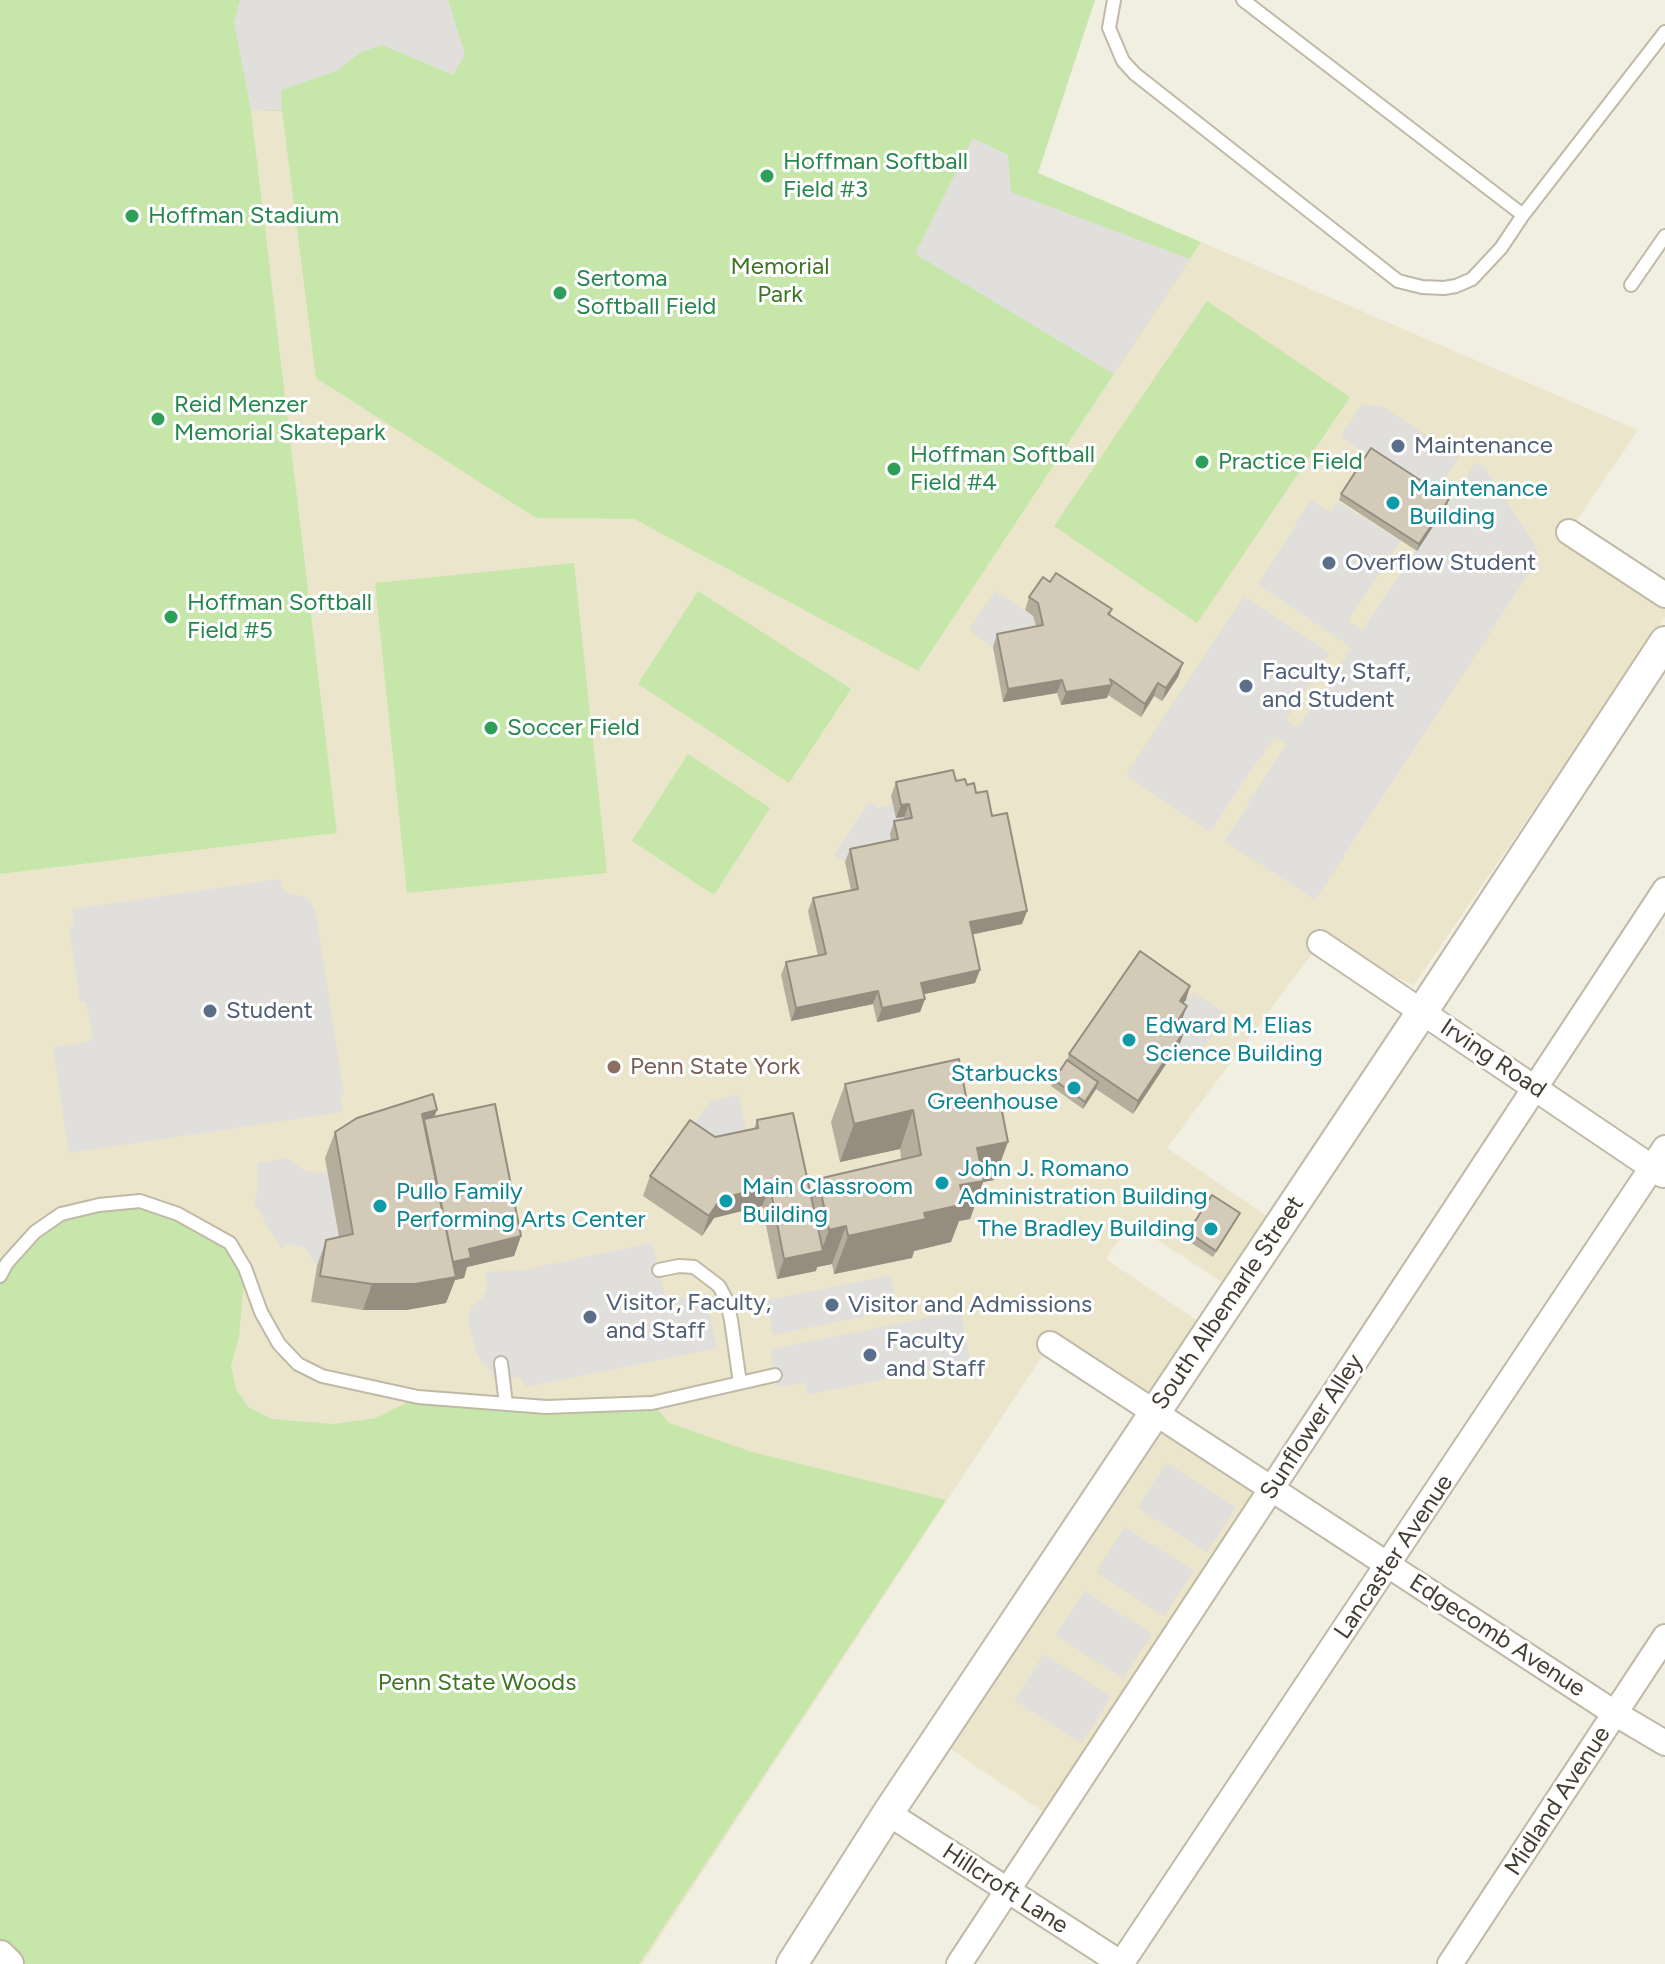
<!DOCTYPE html>
<html>
<head>
<meta charset="utf-8">
<style>
  body { margin:0 }
  canvas { display:block; background:#f1eee2 }
</style>
</head>
<body>
<canvas width="1665" height="1964"></canvas>
<script>
const g = document.querySelector('canvas').getContext('2d');
g.lineJoin = 'round';
function paint(path, color) {
  g.fillStyle = color;
  g.fill(path, 'evenodd');
}
function poly(rows) {
  const path = new Path2D();
  for (const r of rows) {
    path.moveTo(r[0], r[1]);
    for (let i = 2; i < r.length; i += 2) path.lineTo(r[i], r[i + 1]);
  }
  return path;
}
function stroke(path, color, width, dash) {
  g.strokeStyle = color;
  g.lineWidth = width;
  g.lineCap = dash ? 'butt' : 'round';
  g.setLineDash(dash || []);
  g.stroke(path);
}
function write(font, color, halo, rows, align = 'center') {
  g.font = font + ' Figtree,sans-serif';
  g.lineWidth = 6;
  g.setLineDash([]);
  g.textBaseline = 'middle';
  g.strokeStyle = halo;
  g.fillStyle = color;
  for (const [text, x, y, turn = 0] of rows) {
    g.save();
    g.translate(x, y);
    g.rotate((+turn || 0) * Math.PI / 180);
    g.textAlign = isNaN(turn) ? turn : align;
    if (halo) g.strokeText(text, 0, 0);
    g.fillText(text, 0, 0);
    g.restore();
  }
}
paint(poly([
  [251,110,282,110,317,378,536,518,634,519,918,671,1201,242,1638,430,1569,532,1665,608,1665,617,1414,985,1320,943,1167,1148,1280,1225,1236,1291,1131,1223,1106,1259,1211,1330,1155,1413,1271,1489,1054,1819,937,1740,1154,1413,1050,1344,642,1964,8,1964,0,1956,0,874,337,833]
]), '#ebe5cb');
paint(poly([
  [0,0,1095,0,1038,173,1201,242,918,671,634,519,536,518,316,378,282,111,251,110,337,833,0,874],
  [1207,301,1350,397,1197,623,1054,526],
  [574,563,607,873,407,893,375,583],
  [698,591,851,689,789,783,638,684],
  [688,754,770,808,714,895,632,841],
  [140,1201,210,1231,245,1268,239,1336,231,1366,236,1389,248,1407,272,1419,334,1424,376,1418,418,1397,546,1407,652,1403,669,1423,752,1452,946,1500,639,1964,8,1964,0,1956,0,1276,61,1214]
]), '#c6e7a9');
paint(poly([
  [240,0,448,0,465,54,453,75,382,45,361,52,337,71,281,90,282,110,251,110,234,23],
  [973,138,1008,155,1011,192,1190,259,1114,374,915,254],
  [1362,404,1383,407,1459,457,1432,496,1341,437],
  [1476,462,1485,468,1533,542,1539,558,1315,900,1225,841,1286,744,1274,737,1210,832,1126,775,1244,596,1329,653,1286,719,1298,728,1352,648,1258,585,1311,500,1331,512,1338,502,1401,541,1348,621,1362,631],
  [995,591,1033,616,1038,638,993,647,969,630],
  [870,801,879,808,893,804,904,817,907,831,893,853,845,862,834,855],
  [280,879,284,892,306,897,315,909,344,1094,340,1094,343,1112,69,1153,53,1048,93,1040,87,1005,86,1002,80,1002,69,927,74,925,72,909],
  [1194,993,1226,1014,1193,1064,1175,1051,1180,1043,1171,1037,1175,1014,1185,999],
  [738,1094,751,1148,683,1139,710,1102],
  [286,1158,307,1171,328,1173,344,1260,317,1266,305,1248,289,1244,281,1248,254,1203,258,1189,257,1163],
  [652,1243,666,1302,705,1294,717,1348,526,1387,521,1377,494,1379,491,1371,477,1356,468,1320,471,1308,483,1297,488,1287,485,1272,523,1270],
  [891,1275,897,1310,773,1335,767,1300],
  [961,1311,970,1362,807,1395,805,1383,777,1387,770,1349],
  [1166,1463,1236,1507,1207,1552,1137,1508],
  [1125,1527,1194,1571,1164,1616,1096,1572],
  [1085,1591,1152,1634,1123,1679,1056,1635],
  [1044,1654,1111,1697,1081,1744,1014,1700]
]), '#e1dfdb');
const service = poly([
  [1114,0,1109,28,1123,61,1135,74,1398,281,1422,287,1444,288,1456,286,1472,279,1501,248,1523,215,1243,0],
  [1523,215,1665,32],
  [1631,285,1665,236],
  [659,1270,679,1266,694,1267,719,1286,726,1299,731,1320,740,1383],
  [0,1276,7,1263,35,1232,61,1214,99,1205,140,1201,178,1214,230,1243,245,1268,261,1312,279,1344,298,1364,322,1376,418,1397,546,1407,652,1403,775,1375],
  [501,1363,506,1404]
]);
const minor = poly([
  [1569,532,1665,595],
  [1320,943,1663,1175],
  [1050,1344,1616,1714,1665,1743],
  [888,1813,1122,1964],
  [959,1964,1665,890],
  [1121,1964,1665,1148],
  [1450,1964,1665,1637]
]);
const tertiary = poly([
  [0,1956,8,1964],
  [792,1964,888,1813,1422,1012,1665,642]
]);
stroke(service, '#c0b9a7', 16);
stroke(minor, '#c0b9a7', 28);
stroke(tertiary, '#c0b9a7', 34);
stroke(service, '#fff', 12);
stroke(minor, '#fff', 24);
stroke(tertiary, '#fff', 30);
paint(poly([
  [1341,494,1447,505,1417,551,1339,500],
  [1050,582,1112,609,1110,616,1183,663,1178,677,1162,701,1154,696,1141,717,1108,695,1107,698,1061,705,1057,693,1003,702,993,647,997,634,1036,626,1033,616,1025,610,1029,597],
  [956,781,967,785,976,793,992,816,1027,911,1022,924,973,934,975,983,924,994,925,999,920,1012,877,1022,873,1004,791,1021,781,975,786,962,818,956,808,911,813,898,851,890,845,862,850,849,891,841,890,834,894,821,904,819,904,817,896,818,891,796,896,782],
  [1190,986,1183,1003,1187,1006,1182,1019,1178,1026,1185,1030,1180,1043,1133,1114,1096,1089,1083,1109,1051,1086,1054,1080,1067,1060,1069,1054],
  [845,1084,967,1102,994,1180,983,1182,970,1219,959,1221,951,1242,914,1251,912,1258,834,1274,832,1264,817,1267,816,1271,777,1279,762,1206,714,1218,702,1236,643,1196,650,1176,715,1137,754,1129,757,1120,811,1197,818,1179,901,1159,900,1149,840,1162,831,1122],
  [335,1132,521,1236,514,1256,467,1267,464,1278,455,1280,446,1303,406,1310,363,1310,311,1302,317,1266,326,1240,339,1237,325,1158],
  [1237,1219,1213,1257,1185,1239,1188,1232]
]), '#b5ae9d');
paint(poly([
  [1449,499,1447,505,1417,551,1419,544],
  [1183,663,1178,677,1162,701,1166,688],
  [1062,680,1057,693,1003,702,1008,689],
  [1158,683,1154,696,1141,717,1145,704],
  [1112,685,1107,698,1061,705,1066,692],
  [909,804,904,817,896,818,901,805],
  [1027,911,1022,924,965,936,970,922],
  [980,970,975,983,916,996,921,983],
  [1190,986,1186,1000,1175,1014,1180,1001],
  [878,991,873,1004,791,1021,796,1008],
  [925,999,920,1012,877,1022,882,1008],
  [1187,1006,1182,1019,1171,1037,1176,1024],
  [1185,1030,1180,1043,1133,1114,1138,1101],
  [1098,1082,1096,1089,1083,1109,1085,1102],
  [437,1110,427,1136,422,1114],
  [913,1110,900,1149,840,1162,854,1124],
  [1008,1142,994,1180,983,1182,970,1219,959,1221,951,1242,914,1251,912,1258,834,1274,848,1236,924,1213,960,1185,977,1148],
  [770,1187,762,1206,714,1218,702,1236,709,1216,721,1198],
  [846,1226,832,1264,817,1267,816,1271,777,1279,784,1259,821,1252,829,1230],
  [521,1236,514,1256,467,1267,464,1278,455,1280,446,1303,406,1310,363,1310,372,1284,450,1263,469,1249]
]), '#948d80');
const building = poly([
  [1371,448,1449,499,1419,544,1341,494,1371,448],
  [1056,573,1112,609,1108,614,1183,663,1166,688,1158,683,1145,704,1110,679,1112,685,1066,692,1062,680,1008,689,997,634,1043,625,1038,603,1029,597,1043,577,1050,582,1056,573],
  [953,770,956,781,965,779,967,785,974,783,976,793,987,791,992,816,1007,813,1027,911,970,922,980,970,921,983,925,999,882,1008,878,991,796,1008,786,962,826,954,813,898,858,889,850,849,898,839,894,821,912,818,909,804,901,805,896,782,953,770],
  [1140,951,1190,986,1180,1001,1187,1006,1176,1024,1185,1030,1138,1101,1069,1054,1140,951],
  [959,1059,967,1102,999,1096,1008,1142,977,1148,984,1181,960,1185,965,1204,924,1213,926,1219,848,1236,846,1226,829,1230,818,1179,921,1155,913,1110,854,1124,845,1084,959,1059],
  [1067,1060,1098,1082,1085,1102,1054,1080,1067,1060],
  [433,1094,437,1110,422,1114,456,1277,415,1284,372,1284,320,1276,326,1240,353,1234,335,1132,357,1118,433,1094],
  [495,1104,521,1236,469,1249,471,1258,453,1262,424,1119,495,1104],
  [793,1113,823,1251,784,1259,770,1187,721,1198,709,1216,650,1176,690,1120,715,1137,758,1128,757,1120,793,1113],
  [1212,1195,1240,1213,1216,1251,1188,1232,1212,1195]
]);
paint(building, '#d3cab7');
stroke(building, '#948d80', 2);
for (const [x, y, r, color] of [
  [767,176,8,"#2e9e5b"],
  [132,216,8,"#2e9e5b"],
  [560,293,8,"#2e9e5b"],
  [158,419,8,"#2e9e5b"],
  [1398,446,8,"#5c6f8a"],
  [1202,462,8,"#2e9e5b"],
  [894,469,8,"#2e9e5b"],
  [1393,503,8,"#0f9aa8"],
  [1329,563,8,"#5c6f8a"],
  [171,617,8,"#2e9e5b"],
  [1246,686,8,"#5c6f8a"],
  [491,728,8,"#2e9e5b"],
  [210,1011,8,"#5c6f8a"],
  [1129,1040,8,"#0f9aa8"],
  [614,1067,8,"#8d6e63"],
  [1074,1088,8,"#0f9aa8"],
  [942,1183,8,"#0f9aa8"],
  [726,1201,8,"#0f9aa8"],
  [380,1206,8,"#0f9aa8"],
  [1211,1229,8,"#0f9aa8"],
  [832,1305,8,"#5c6f8a"],
  [590,1317,8,"#5c6f8a"],
  [870,1355,8,"#5c6f8a"]
]) {
  const dot = new Path2D();
  dot.arc(x, y, r, 0, 2 * Math.PI);
  g.fillStyle = color;
  g.fill(dot);
  stroke(dot, '#fff', 3);
}
write('24px', '#27864d', '#fff', [
  ["Hoffman Softball",783,162],
  ["Field #3",783,190],
  ["Hoffman Stadium",148,216],
  ["Sertoma",576,279],
  ["Softball Field",576,307],
  ["Reid Menzer",174,405],
  ["Memorial Skatepark",174,433],
  ["Hoffman Softball",910,455],
  ["Field #4",910,483],
  ["Practice Field",1218,462],
  ["Hoffman Softball",187,603],
  ["Field #5",187,631],
  ["Soccer Field",507,728]
], 'left');
write('24px', '#3d7525', '#fff', [
  ["Memorial",780,267],
  ["Park",780,295],
  ["Penn State Woods",477,1683]
]);
write('24px', '#4e5e75', '#fff', [
  ["Maintenance",1414,446],
  ["Overflow Student",1345,563],
  ["Faculty, Staff,",1262,672],
  ["and Student",1262,700],
  ["Student",226,1011],
  ["Visitor, Faculty,",606,1303],
  ["and Staff",606,1331],
  ["Visitor and Admissions",848,1305],
  ["Faculty",886,1341],
  ["and Staff",886,1369]
], 'left');
write('24px', '#0d838f', '#fff', [
  ["Maintenance",1409,489],
  ["Building",1409,517],
  ["Edward M. Elias",1145,1026],
  ["Science Building",1145,1054],
  ["Starbucks",1058,1074,"right"],
  ["Greenhouse",1058,1102,"right"],
  ["John J. Romano",958,1169],
  ["Administration Building",958,1197],
  ["Main Classroom",742,1187],
  ["Building",742,1215],
  ["Pullo Family",396,1192],
  ["Performing Arts Center",396,1220],
  ["The Bradley Building",1195,1229,"right"]
], 'left');
write('24px', '#433e32', '#fff', [
  ["Irving Road",1493,1059,34],
  ["South Albemarle Street",1228,1303,-56],
  ["Sunflower Alley",1312,1427,-57],
  ["Lancaster Avenue",1394,1557,-56],
  ["Edgecomb Avenue",1497,1636,33],
  ["Midland Avenue",1558,1801,-57],
  ["Hillcroft Lane",1005,1889,33]
]);
write('24px', '#785e54', '#fff', [
  ["Penn State York",630,1067]
], 'left');
</script>
</body>
</html>
